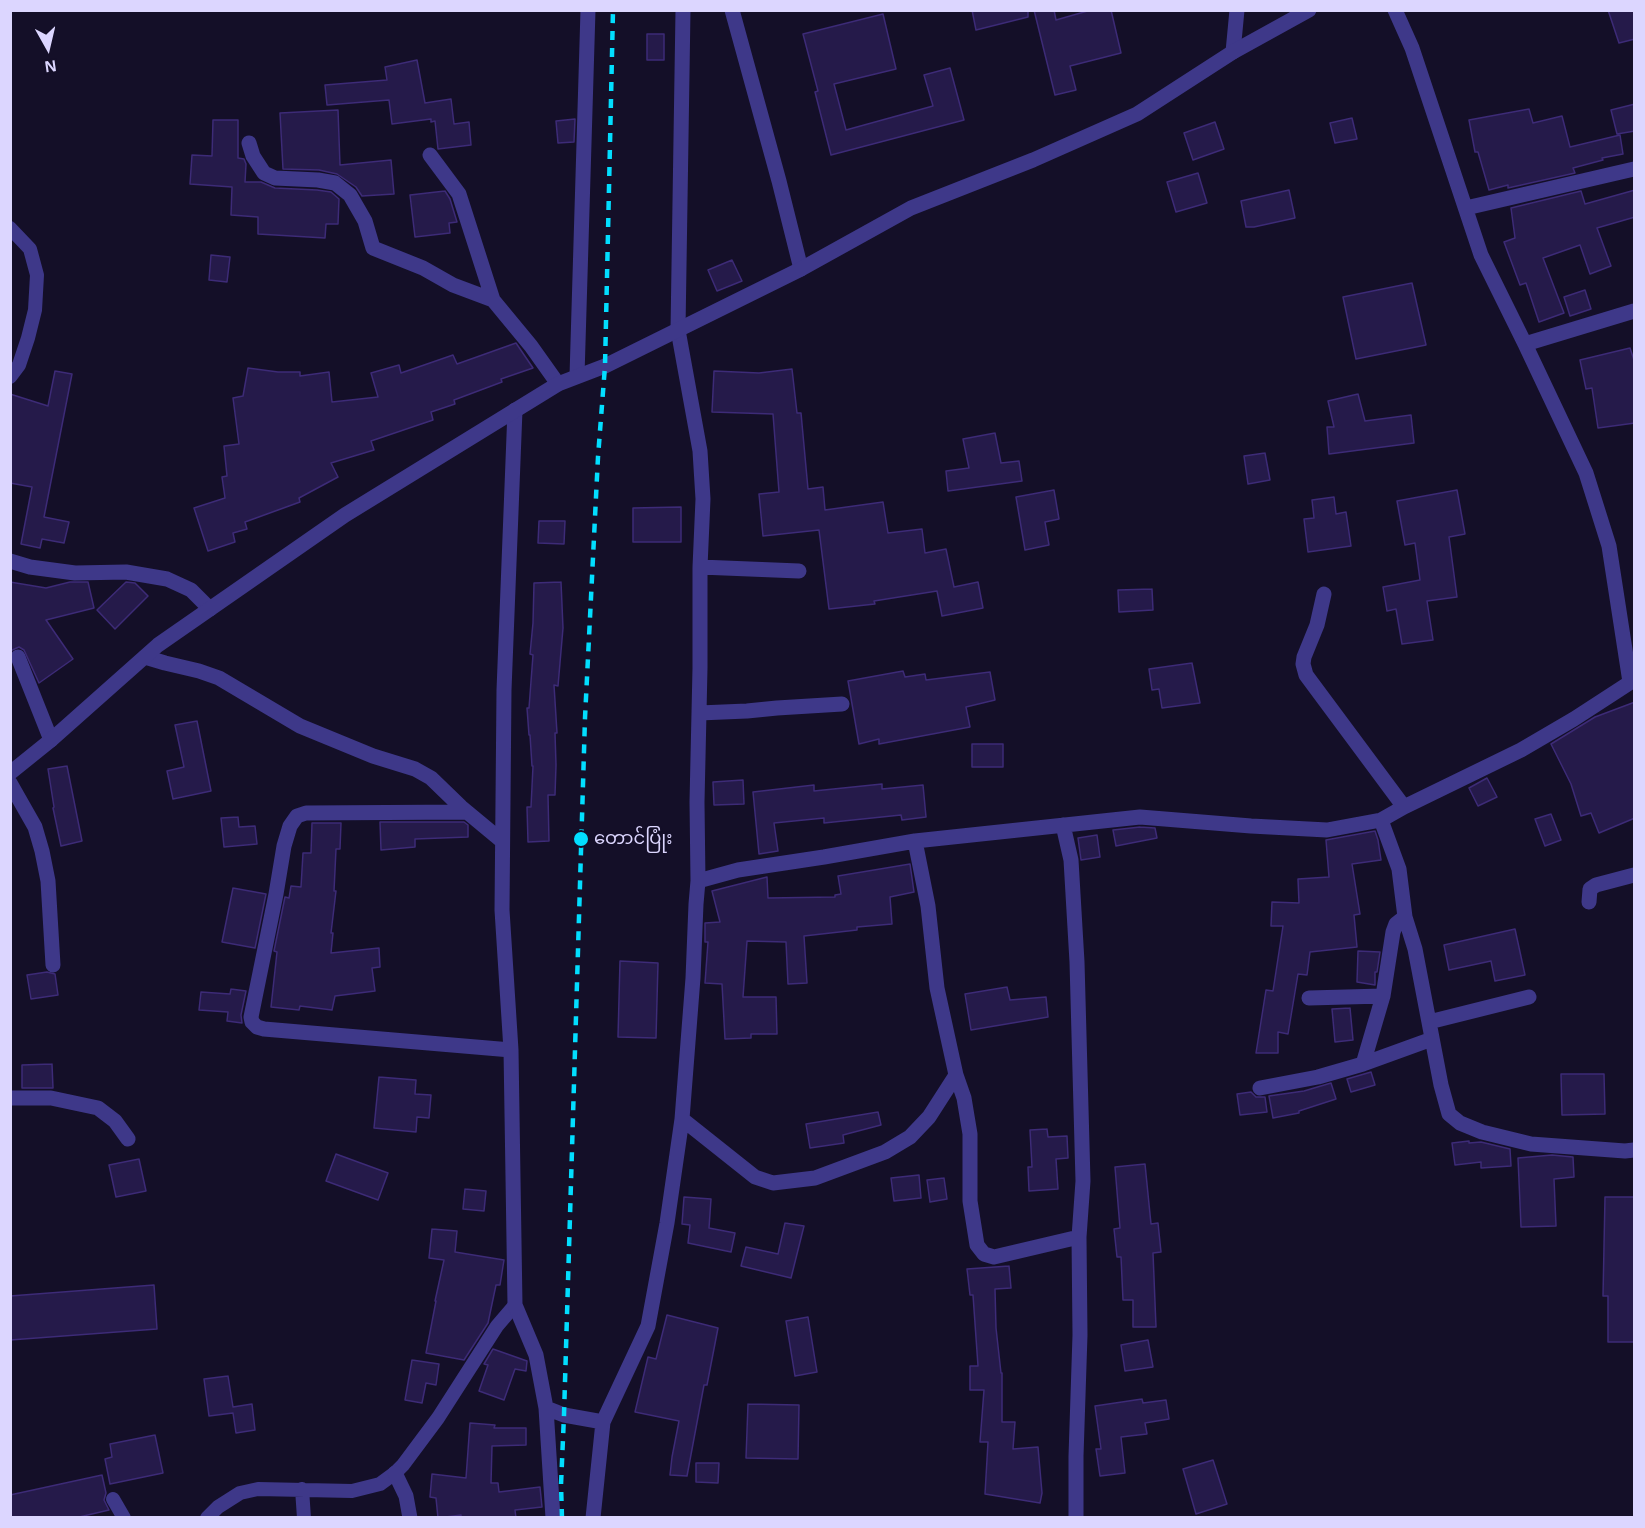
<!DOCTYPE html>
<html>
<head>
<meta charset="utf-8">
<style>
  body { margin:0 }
  #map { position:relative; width:1645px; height:1528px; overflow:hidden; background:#140f28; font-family:Arial,sans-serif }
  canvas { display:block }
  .frame { position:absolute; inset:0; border:12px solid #dcd6ff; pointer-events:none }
  .north { position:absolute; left:18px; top:18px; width:60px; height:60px; -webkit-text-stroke:4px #140f28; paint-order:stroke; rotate:172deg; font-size:16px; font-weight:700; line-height:24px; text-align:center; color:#dcd6ff }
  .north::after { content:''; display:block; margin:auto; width:21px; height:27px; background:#dcd6ff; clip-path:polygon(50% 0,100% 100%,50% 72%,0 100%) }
</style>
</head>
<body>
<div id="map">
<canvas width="1645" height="1528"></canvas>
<div class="frame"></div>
<div class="north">N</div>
</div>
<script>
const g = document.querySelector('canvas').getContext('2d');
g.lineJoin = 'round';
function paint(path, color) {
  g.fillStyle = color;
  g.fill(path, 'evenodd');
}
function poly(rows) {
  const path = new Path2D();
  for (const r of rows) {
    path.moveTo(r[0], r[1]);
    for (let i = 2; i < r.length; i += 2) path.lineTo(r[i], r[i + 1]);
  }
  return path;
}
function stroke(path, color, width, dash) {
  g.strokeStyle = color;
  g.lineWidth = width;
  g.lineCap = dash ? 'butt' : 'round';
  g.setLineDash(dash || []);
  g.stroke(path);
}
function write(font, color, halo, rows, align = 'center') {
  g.font = font + ' Arial,"Noto Sans Myanmar",sans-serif';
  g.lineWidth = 4.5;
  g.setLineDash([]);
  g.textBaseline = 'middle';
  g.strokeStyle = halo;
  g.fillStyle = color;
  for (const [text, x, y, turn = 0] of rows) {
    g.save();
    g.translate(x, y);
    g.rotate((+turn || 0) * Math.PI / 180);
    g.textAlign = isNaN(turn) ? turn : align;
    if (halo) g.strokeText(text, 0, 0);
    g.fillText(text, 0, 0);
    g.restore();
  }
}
const building = poly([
  [972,10,1028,10,1028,17,976,30,972,10],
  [1034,10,1054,10,1056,20,1091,10,1111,10,1121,53,1070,66,1076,90,1055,95,1034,10],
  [1608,10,1635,10,1635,39,1619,43,1608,10],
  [883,14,896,69,834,84,846,130,933,106,924,75,950,68,964,120,831,155,815,92,818,91,803,34,883,14],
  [647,34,664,34,664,60,647,60,647,34],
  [417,60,425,103,451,99,454,124,469,122,471,145,438,149,435,121,431,122,431,119,392,124,389,100,327,105,325,85,387,80,385,67,417,60],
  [1635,104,1635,131,1617,134,1611,110,1635,104],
  [1529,109,1533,123,1562,116,1570,147,1620,135,1623,154,1602,158,1603,160,1573,168,1575,173,1508,188,1508,185,1489,190,1478,152,1475,152,1469,120,1529,109],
  [338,110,340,165,391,160,394,194,362,196,356,187,337,174,319,170,283,169,280,113,338,110],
  [1352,118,1357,139,1335,143,1330,123,1352,118],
  [575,119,574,142,558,143,556,121,575,119],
  [213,120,238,120,238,158,244,159,246,164,245,182,261,182,275,188,317,190,331,192,339,199,338,224,326,224,325,238,258,234,258,217,231,215,232,187,190,184,192,155,212,156,213,120],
  [1215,122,1224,149,1193,160,1184,133,1215,122],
  [1198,173,1207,203,1176,212,1167,182,1198,173],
  [1289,190,1295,218,1254,227,1246,227,1241,201,1289,190],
  [1635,190,1635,217,1597,228,1611,266,1590,274,1580,245,1543,258,1564,313,1539,322,1526,283,1520,285,1504,242,1515,238,1511,208,1581,191,1585,204,1635,190],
  [445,191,450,199,457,222,449,223,450,233,415,237,410,195,445,191],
  [211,255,230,257,227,282,209,280,211,255],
  [732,260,742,281,717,291,708,270,732,260],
  [1412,283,1426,345,1356,359,1343,297,1412,283],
  [1585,290,1591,309,1570,316,1564,297,1585,290],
  [516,343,533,368,501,379,502,382,454,400,455,404,431,412,433,420,371,441,374,450,331,463,338,477,299,498,300,502,245,522,247,529,233,533,235,542,208,551,194,508,225,498,222,477,227,476,224,446,239,444,233,398,243,396,248,368,278,372,300,372,300,376,329,372,332,402,378,397,371,373,399,365,401,373,453,355,457,364,516,343],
  [1630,348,1635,363,1635,423,1598,428,1592,388,1586,389,1580,360,1630,348],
  [792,369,797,413,801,413,808,489,823,487,825,510,883,502,888,533,922,529,925,553,946,549,954,587,978,582,983,608,942,616,937,591,874,601,875,604,829,609,819,530,763,536,759,494,779,492,773,414,712,412,714,371,759,373,792,369],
  [55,371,72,374,44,517,69,522,64,543,42,539,40,548,21,544,32,487,10,483,10,394,48,406,55,371],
  [1358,394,1365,421,1411,415,1414,443,1329,454,1327,427,1334,427,1328,401,1358,394],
  [995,433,1001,463,1019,461,1022,481,948,491,946,471,969,468,963,439,995,433],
  [1265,453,1270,480,1248,484,1244,456,1265,453],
  [1054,490,1059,519,1045,522,1049,545,1025,550,1016,497,1054,490],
  [1457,490,1465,534,1449,537,1457,597,1427,601,1433,640,1402,644,1396,609,1387,611,1383,587,1420,580,1415,543,1405,545,1397,501,1457,490],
  [1334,497,1336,514,1346,512,1351,546,1308,552,1304,519,1314,518,1312,500,1334,497],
  [681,507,681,542,633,542,633,508,681,507],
  [539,521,565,521,564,544,538,543,539,521],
  [10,582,46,588,70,582,88,582,94,608,46,620,73,659,39,683,24,650,19,647,10,651,10,582],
  [126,582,135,583,148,596,115,629,97,610,126,582],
  [561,582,563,628,558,686,554,685,557,733,555,733,556,765,555,795,548,795,549,841,528,842,527,807,531,807,533,766,532,766,530,735,529,735,527,708,529,708,533,655,530,654,533,623,534,583,561,582],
  [1152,589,1153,610,1119,612,1118,590,1152,589],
  [1192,663,1200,703,1162,708,1159,689,1152,690,1149,669,1192,663],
  [903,671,905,677,925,674,926,680,990,672,995,700,966,707,970,727,879,744,879,739,859,744,848,681,903,671],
  [1635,702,1635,818,1599,833,1591,813,1581,816,1571,784,1551,744,1595,717,1635,702],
  [197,721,211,791,173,799,167,771,184,767,175,725,197,721],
  [972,744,1003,744,1003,767,972,767,972,744],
  [67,766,82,841,61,846,53,808,54,807,48,769,67,766],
  [1487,778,1497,797,1478,806,1469,788,1487,778],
  [743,780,744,804,714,805,713,782,743,780],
  [882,784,882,789,923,785,926,817,902,820,901,815,824,823,824,818,774,823,778,851,759,854,753,792,814,785,814,791,882,784],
  [1551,814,1561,840,1545,846,1535,819,1551,814],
  [238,817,239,827,255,826,257,844,224,847,221,818,238,817],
  [380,822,464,822,468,825,468,837,415,839,415,847,381,850,380,822],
  [312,823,341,823,340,849,336,849,334,891,336,891,331,933,333,933,331,953,379,948,380,967,372,968,375,991,335,996,332,1010,300,1006,299,1010,271,1007,277,952,274,951,285,897,289,898,291,886,301,887,303,853,311,853,312,823],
  [1140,827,1155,828,1157,838,1116,846,1113,830,1140,827],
  [1375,831,1378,840,1381,860,1352,864,1360,914,1354,915,1357,947,1310,952,1307,975,1298,974,1288,1034,1278,1032,1278,1053,1256,1053,1266,990,1273,991,1283,926,1271,926,1272,902,1299,903,1298,879,1329,877,1326,840,1375,831],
  [1097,835,1100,857,1081,860,1078,838,1097,835],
  [910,864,914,892,890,897,892,924,857,927,857,930,804,936,807,983,788,984,786,942,747,941,743,997,776,997,777,1034,751,1034,751,1038,725,1039,722,984,705,983,708,942,705,942,705,923,720,922,712,891,767,877,768,898,835,897,835,895,841,894,838,876,910,864],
  [233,888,266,894,255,948,222,942,233,888],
  [1515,929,1525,975,1495,981,1491,961,1449,970,1444,945,1515,929],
  [1358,951,1380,952,1377,972,1375,972,1375,985,1357,982,1358,951],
  [620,961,658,963,656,1038,618,1037,620,961],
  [47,972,55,974,58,995,31,999,27,975,47,972],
  [1007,987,1010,1000,1046,997,1048,1017,971,1030,965,994,1007,987],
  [231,989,246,991,241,1015,242,1023,227,1021,228,1012,199,1010,201,992,230,994,231,989],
  [1350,1008,1353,1040,1335,1042,1332,1009,1350,1008],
  [52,1064,53,1088,22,1088,22,1065,52,1064],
  [1371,1072,1375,1085,1351,1092,1347,1079,1371,1072],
  [1561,1074,1604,1074,1605,1114,1562,1115,1561,1074],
  [379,1077,416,1080,415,1094,431,1095,429,1118,417,1117,416,1132,374,1128,379,1077],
  [1331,1083,1336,1099,1299,1111,1299,1113,1273,1118,1269,1096,1304,1091,1331,1083],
  [1251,1092,1256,1097,1265,1097,1267,1112,1240,1115,1237,1094,1251,1092],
  [878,1112,881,1125,843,1135,844,1143,810,1148,806,1124,878,1112],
  [1047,1129,1048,1137,1067,1136,1068,1158,1056,1159,1058,1189,1029,1191,1028,1167,1032,1167,1030,1130,1047,1129],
  [1469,1141,1469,1143,1481,1142,1510,1149,1511,1166,1481,1168,1481,1162,1455,1165,1452,1143,1469,1141],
  [336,1154,388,1173,378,1200,326,1181,336,1154],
  [1552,1155,1573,1157,1574,1177,1554,1179,1556,1226,1521,1227,1518,1158,1552,1155],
  [139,1159,146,1191,116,1197,109,1165,139,1159],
  [1145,1164,1151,1224,1158,1223,1161,1252,1153,1253,1156,1327,1133,1327,1133,1300,1123,1300,1121,1257,1117,1257,1114,1229,1120,1228,1115,1167,1145,1164],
  [919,1175,921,1198,894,1201,891,1178,919,1175],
  [944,1178,947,1199,930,1202,927,1180,944,1178],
  [465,1189,486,1191,484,1211,463,1209,465,1189],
  [684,1197,711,1199,709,1228,735,1233,731,1252,688,1243,690,1225,682,1224,684,1197],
  [1605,1197,1635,1197,1635,1342,1608,1342,1608,1296,1603,1296,1605,1197],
  [785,1223,804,1226,791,1278,741,1266,746,1247,778,1254,785,1223],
  [432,1229,457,1231,455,1252,504,1260,500,1285,496,1285,488,1323,464,1360,426,1353,436,1301,435,1301,444,1260,429,1258,432,1229],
  [1009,1266,1011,1288,995,1289,996,1328,1001,1373,1002,1373,1002,1422,1015,1422,1013,1449,1038,1447,1042,1493,1040,1503,985,1494,988,1442,980,1442,984,1390,970,1390,970,1366,978,1366,973,1295,970,1295,967,1269,1009,1266],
  [154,1285,157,1329,10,1340,10,1296,154,1285],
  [667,1315,718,1328,707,1385,704,1385,687,1476,670,1475,672,1457,679,1421,635,1412,648,1357,656,1359,667,1315],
  [808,1317,817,1372,795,1376,786,1321,808,1317],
  [1148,1340,1153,1367,1125,1371,1121,1345,1148,1340],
  [493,1349,527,1361,526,1371,515,1369,504,1400,479,1391,488,1365,484,1364,493,1349],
  [412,1360,439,1364,436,1385,426,1383,422,1403,405,1400,412,1360],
  [228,1376,233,1407,252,1404,255,1430,236,1433,233,1413,209,1416,204,1379,228,1376],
  [1142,1399,1143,1403,1166,1400,1169,1419,1145,1423,1147,1434,1121,1437,1125,1473,1100,1476,1096,1449,1101,1449,1095,1406,1142,1399],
  [748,1404,799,1405,798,1459,746,1458,748,1404],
  [470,1423,495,1425,494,1428,526,1428,526,1445,492,1446,491,1483,498,1483,499,1492,540,1487,542,1507,515,1510,516,1518,461,1518,461,1515,438,1518,436,1498,430,1497,432,1474,466,1478,470,1423],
  [155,1435,163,1473,110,1484,105,1459,112,1457,110,1444,155,1435],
  [1213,1460,1227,1504,1196,1514,1183,1469,1213,1460],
  [696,1463,719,1463,718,1483,696,1482,696,1463],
  [102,1475,106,1493,104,1500,109,1510,75,1518,10,1518,10,1495,102,1475]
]);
paint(building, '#251a4a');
stroke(building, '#3d2b77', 1.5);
stroke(poly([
  [10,228,30,249,37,275,35,310,28,338,19,365,10,377],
  [302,1489,304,1518],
  [113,1499,124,1518],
  [207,1518,218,1507,240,1493,258,1489,352,1491,380,1484,395,1473,403,1465,438,1418,497,1326,515,1305]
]), '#3e3889', 14);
stroke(poly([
  [732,10,779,181,801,269],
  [1395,10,1412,48,1481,255,1525,344,1586,473,1609,546,1630,682],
  [1233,52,1237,10],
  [249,143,253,156,264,173,275,178,318,180,335,183,350,195,365,221,373,248,423,268,453,285,493,300,531,346,558,384],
  [430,155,459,194,493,300],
  [1466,208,1634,169],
  [1525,344,1634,311],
  [577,376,588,10],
  [515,410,504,690,502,910,511,1050,515,1305,536,1355,546,1408,564,1415,603,1422,593,1518],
  [10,561,30,567,75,573,126,572,167,579,191,590,210,609],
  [700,567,799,571],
  [1324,594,1317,625,1304,657,1303,664,1306,675,1404,807],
  [18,657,51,740],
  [145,657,165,663,199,671,219,678,300,726,373,756,415,769,431,778,461,807,502,841],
  [699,713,747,711,777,708,842,704],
  [10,783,35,827,42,851,48,881,53,965],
  [467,812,306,813,297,816,290,826,284,846,276,894,251,1017,252,1022,257,1027,264,1029,511,1050],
  [1381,820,1399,869,1405,917,1415,949,1441,1085,1449,1114,1460,1123,1482,1132,1531,1144,1625,1151,1634,1150],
  [1063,825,1071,860,1077,962,1083,1181,1079,1237,1080,1335,1076,1456,1076,1518],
  [698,881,738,870,824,857,915,841,1140,817,1251,826,1327,830,1381,820,1404,807,1521,750,1574,719,1634,680],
  [1589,902,1590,889,1596,885,1634,875],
  [1309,998,1383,996],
  [1429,1022,1529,997],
  [1363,1064,1383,996,1393,932,1396,924,1405,917],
  [956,1075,964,1098,970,1134,970,1201,977,1245,984,1254,994,1257,1079,1237],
  [1260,1088,1318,1077,1363,1064,1432,1039],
  [10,1098,51,1098,98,1108,115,1121,128,1139],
  [682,1119,755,1177,773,1183,815,1178,885,1152,910,1137,929,1117,956,1075,937,988,928,906,915,841],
  [546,1408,553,1518],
  [603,1422,648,1326,667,1223,682,1119,693,978,696,904,698,881,697,802,700,668,700,567,703,499,700,451,678,330,683,10],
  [395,1473,406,1496,410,1518]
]), '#3e3889', 15);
stroke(poly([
  [10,773,51,740,158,645,345,515,558,384,605,366,801,269,911,208,1033,160,1137,114,1233,52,1309,10]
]), '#3e3889', 15);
stroke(poly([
  [562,1518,561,1485,564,1415,585,718,598,457,605,366,613,10]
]), '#02deff', 4.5, [9, 8]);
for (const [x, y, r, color] of [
  [581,839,8,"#02deff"]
]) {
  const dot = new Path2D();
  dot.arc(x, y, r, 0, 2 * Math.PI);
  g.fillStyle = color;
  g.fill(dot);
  stroke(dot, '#140f28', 2);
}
write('18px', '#dcd6ff', '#140f28', [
  ["တောင်ပြုံး",594,839]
], 'left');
</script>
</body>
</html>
